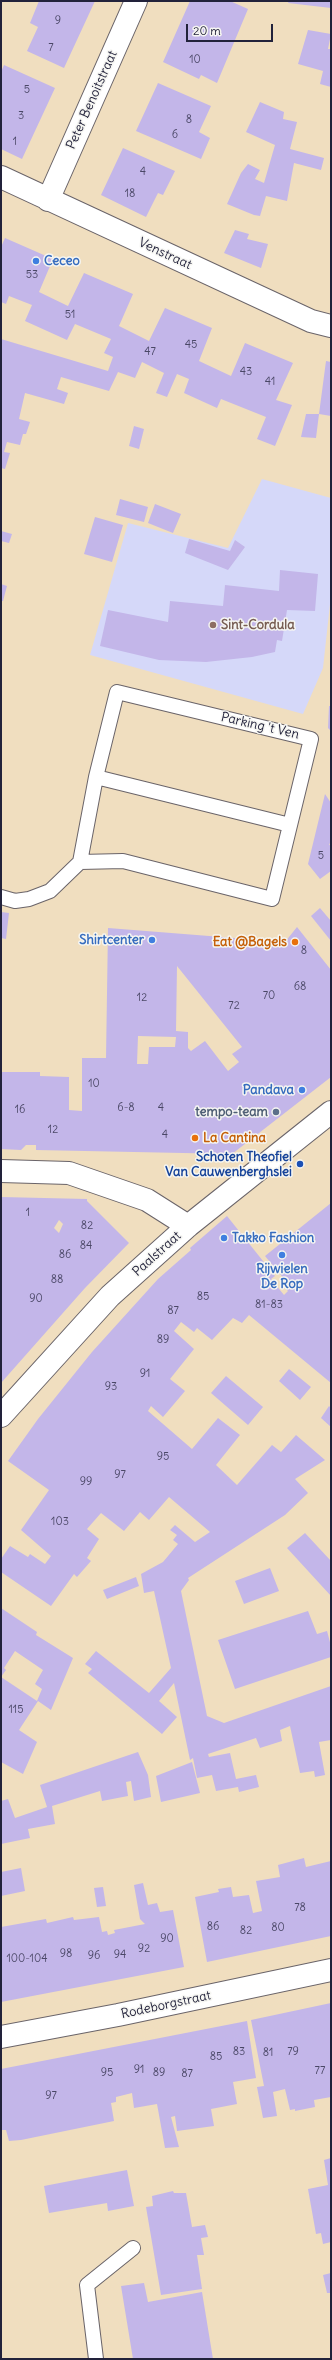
<!DOCTYPE html>
<html>
<head>
<meta charset="utf-8">
<style>
  body { margin:0 }
  #map { position:relative; width:332px; height:2360px; overflow:hidden; background:#f0debf; font-family:Delius,sans-serif }
  canvas { display:block }
  .frame { position:absolute; inset:0; border:2px solid #22223b; pointer-events:none }
  .scale { position:absolute; left:186px; top:24px; width:87px; height:18px; box-sizing:border-box; border:2px solid #22223b; border-top:0; padding-left:5px; font-size:12px; line-height:14px; white-space:nowrap; color:#22223b; -webkit-text-stroke:3px #f6f6f2; paint-order:stroke }
</style>
</head>
<body>
<div id="map">
<canvas width="332" height="2360"></canvas>
<div class="frame"></div>
<div class="scale">20 m</div>
</div>
<script>
const g = document.querySelector('canvas').getContext('2d');
g.lineJoin = 'round';
function paint(path, color) {
  g.fillStyle = color;
  g.fill(path, 'evenodd');
}
function poly(rows) {
  const path = new Path2D();
  for (const r of rows) {
    path.moveTo(r[0], r[1]);
    for (let i = 2; i < r.length; i += 2) path.lineTo(r[i], r[i + 1]);
  }
  return path;
}
function stroke(path, color, width, dash) {
  g.strokeStyle = color;
  g.lineWidth = width;
  g.lineCap = dash ? 'butt' : 'round';
  g.setLineDash(dash || []);
  g.stroke(path);
}
function write(font, color, halo, rows, align = 'center') {
  g.font = font + ' Delius,sans-serif';
  g.lineWidth = 3;
  g.setLineDash([]);
  g.textBaseline = 'middle';
  g.strokeStyle = halo;
  g.fillStyle = color;
  for (const [text, x, y, turn = 0] of rows) {
    g.save();
    g.translate(x, y);
    g.rotate((+turn || 0) * Math.PI / 180);
    g.textAlign = isNaN(turn) ? turn : align;
    if (halo) g.strokeText(text, 0, 0);
    g.fillText(text, 0, 0);
    g.restore();
  }
}
paint(poly([
  [262,479,331,498,331,595,323,668,303,714,90,655,128,523,228,548]
]), '#d5d8f9');
paint(poly([
  [39,1,95,1,64,68,27,51,38,27,30,23],
  [190,1,230,1,248,9,217,83,201,75,199,79,163,62],
  [289,1,331,1,331,8,288,3],
  [308,30,331,34,328,49,331,49,331,87,320,84,323,71,298,64],
  [4,65,55,88,22,159,1,149,1,72],
  [158,83,211,106,199,132,210,138,201,159,136,131],
  [260,102,284,112,283,119,297,122,290,149,324,158,321,170,294,163,287,201,266,196,260,216,254,215,227,204,241,173,248,164,260,170,255,179,264,183,275,145,246,132],
  [123,148,175,171,163,195,158,193,146,217,101,195],
  [235,230,249,234,247,239,268,244,261,268,224,253],
  [5,238,53,259,39,292,68,306,84,273,133,294,119,326,149,341,165,308,212,328,199,361,231,376,245,343,293,363,276,400,292,405,275,446,257,439,266,417,221,399,217,408,184,393,189,379,177,374,167,397,156,393,164,373,142,362,135,378,118,372,109,391,61,377,57,389,68,393,64,404,25,393,19,419,30,422,26,434,23,434,20,445,7,442,4,452,10,453,5,469,1,468,1,339,108,371,113,357,104,353,111,339,75,324,67,340,25,321,32,305,9,296,6,304,1,302,1,247],
  [326,361,331,362,331,416,319,414,316,438,301,437,306,414,319,414],
  [134,426,144,429,139,449,129,446],
  [120,499,148,507,144,522,116,515],
  [155,504,181,514,173,533,148,523],
  [95,517,123,525,112,562,84,554],
  [1,531,12,534,9,543,1,541],
  [189,539,230,551,235,540,245,547,228,570,185,553],
  [280,570,318,574,315,611,287,610,282,641,277,640,275,652,252,657,206,662,159,660,100,646,108,610,168,622,170,601,223,606,225,585,279,591],
  [1,584,7,586,3,601,1,601],
  [329,706,331,706,331,731,328,728],
  [325,794,331,803,331,843,329,844,331,847,331,871,320,879,308,864],
  [320,908,331,921,331,941,311,916],
  [1,912,9,913,6,939,1,938],
  [297,927,331,970,331,1077,232,1154,36,1150,36,1145,26,1145,21,1150,1,1149,1,1072,40,1072,40,1076,69,1077,69,1110,82,1111,82,1058,106,1058,108,928,285,942],
  [177,966,242,1047,232,1054,239,1062,228,1071,205,1041,191,1051,188,1048,188,1032,176,1031],
  [138,1036,176,1037,175,1047,149,1047,148,1064,137,1064],
  [1,1197,87,1199,87,1201,129,1243,85,1288,1,1383],
  [59,1220,63,1224,59,1233,54,1228],
  [331,1203,331,1383,249,1315,242,1323,233,1318,212,1340,197,1328,194,1332,181,1322,174,1331,194,1349,170,1379,185,1391,163,1417,151,1406,148,1411,192,1449,218,1418,240,1435,216,1465,237,1485,272,1445,281,1452,296,1435,325,1460,295,1479,308,1493,285,1515,188,1578,189,1580,181,1591,207,1716,224,1723,331,1686,331,1740,319,1742,325,1775,315,1777,314,1771,300,1773,290,1726,280,1730,282,1741,260,1748,256,1738,208,1754,209,1757,230,1753,236,1779,256,1775,259,1787,239,1792,238,1787,216,1791,212,1775,197,1778,193,1758,190,1760,174,1683,159,1701,177,1717,162,1734,88,1673,92,1669,85,1664,96,1651,149,1693,171,1668,154,1591,144,1593,141,1574,163,1562,178,1544,173,1540,177,1535,170,1530,175,1525,195,1542,210,1532,169,1497,149,1520,140,1512,124,1531,101,1513,87,1529,99,1539,87,1558,91,1561,77,1577,74,1574,51,1606,1,1572,1,1559,10,1546,28,1557,30,1554,45,1564,51,1556,21,1530,49,1490,8,1461,38,1419,92,1352,158,1279,191,1250,190,1248,227,1216,275,1276,271,1279,284,1295,288,1291,286,1289,290,1286,265,1256],
  [289,1369,311,1387,300,1400,279,1381],
  [226,1376,263,1407,248,1425,211,1393],
  [329,1406,331,1408,331,1427,321,1418],
  [305,1533,331,1561,331,1596,287,1548],
  [270,1568,279,1591,244,1604,235,1581],
  [136,1577,139,1586,107,1599,103,1590],
  [1,1608,37,1632,36,1635,73,1658,51,1710,38,1701,19,1730,37,1742,23,1774,1,1762],
  [15,1651,43,1670,35,1684,42,1689,37,1701,1,1677,6,1670,4,1668],
  [308,1611,317,1634,327,1631,331,1646,331,1657,235,1689,218,1640],
  [138,1752,148,1775,151,1797,134,1801,131,1781,126,1782,128,1796,102,1801,100,1791,52,1806,55,1824,28,1829,30,1838,1,1844,1,1801,8,1799,15,1818,47,1807,40,1785],
  [192,1762,200,1793,161,1802,156,1776],
  [304,1858,306,1867,331,1861,331,1936,207,1962,195,1897,219,1892,218,1889,231,1887,233,1897,249,1895,253,1913,262,1911,256,1881,280,1877,278,1865],
  [21,1868,25,1891,1,1896,1,1872],
  [143,1883,148,1905,157,1903,160,1912,173,1910,184,1967,1,2002,1,1927,46,1919,47,1923,73,1917,74,1920,99,1917,102,1932,107,1931,108,1935,115,1933,114,1930,145,1924,140,1919,134,1885],
  [103,1887,106,1906,97,1907,94,1888],
  [331,2003,331,2097,314,2100,315,2107,295,2111,295,2109,290,2110,285,2089,273,2092,277,2116,263,2118,257,2087,264,2086,251,2020],
  [247,2021,256,2078,233,2082,237,2104,211,2109,214,2126,177,2131,175,2116,171,2117,179,2147,165,2148,157,2104,134,2108,132,2093,116,2097,116,2102,111,2103,114,2121,21,2140,9,2141,6,2130,1,2130,1,2069],
  [331,2158,331,2242,323,2244,321,2233,316,2234,308,2189,328,2185,324,2160],
  [127,2170,134,2206,108,2211,107,2203,49,2213,44,2186],
  [173,2191,174,2193,186,2193,192,2227,205,2225,208,2237,201,2238,204,2255,197,2255,202,2289,161,2295,146,2207,153,2206,152,2196],
  [331,2273,331,2293,327,2293,323,2275],
  [144,2283,148,2302,202,2292,213,2359,133,2359,121,2286]
]), '#c3b6e9');
const lane = poly([
  [117,692,311,739,272,899,123,861,80,862,96,777,117,692],
  [96,777,290,825],
  [1,897,15,901,29,899,50,891,80,862],
  [96,2359,87,2285,133,2248]
]);
const street = poly([
  [1,177,311,321,331,326],
  [48,200,136,1],
  [1,1171,69,1173,147,1200,188,1226],
  [1,1416,110,1296,188,1226,331,1112],
  [1,2037,118,2015,331,1970]
]);
stroke(lane, '#6a6469', 16);
stroke(street, '#6a6469', 24);
stroke(lane, '#fff', 14);
stroke(street, '#fff', 22);
for (const [x, y, r, color] of [
  [36,261,4,"#3f7fe0"],
  [213,625,4,"#8d6e63"],
  [152,940,4,"#3f7fe0"],
  [295,942,4,"#e8710a"],
  [302,1090,4,"#3f7fe0"],
  [276,1112,4,"#5c6f8a"],
  [195,1138,4,"#e8710a"],
  [300,1164,4,"#1a4fb4"],
  [224,1238,4,"#3f7fe0"],
  [282,1255,4,"#3f7fe0"]
]) {
  const dot = new Path2D();
  dot.arc(x, y, r, 0, 2 * Math.PI);
  g.fillStyle = color;
  g.fill(dot);
  stroke(dot, '#f6f6f2', 1.5);
}
write('11px', '#4a4766', null, [
  ["9",58,21],
  ["7",51,48],
  ["10",195,60],
  ["5",27,90],
  ["3",21,116],
  ["8",189,120],
  ["6",175,135],
  ["1",15,142],
  ["4",143,172],
  ["18",130,194],
  ["53",32,275],
  ["51",70,315],
  ["45",191,345],
  ["47",150,352],
  ["43",246,372],
  ["41",270,382],
  ["5",321,856],
  ["8",304,951],
  ["68",300,987],
  ["70",269,996],
  ["12",142,998],
  ["72",234,1006],
  ["10",94,1084],
  ["6-8",126,1108],
  ["4",161,1108],
  ["16",20,1110],
  ["12",53,1130],
  ["4",165,1135],
  ["1",28,1213],
  ["82",87,1226],
  ["84",86,1246],
  ["86",65,1255],
  ["88",57,1280],
  ["85",203,1297],
  ["90",36,1299],
  ["81-83",269,1305],
  ["87",173,1311],
  ["89",163,1340],
  ["91",145,1374],
  ["93",111,1387],
  ["95",163,1457],
  ["97",120,1475],
  ["99",86,1482],
  ["103",60,1522],
  ["115",16,1710],
  ["78",300,1908],
  ["86",213,1927],
  ["80",278,1928],
  ["82",246,1931],
  ["90",167,1939],
  ["92",144,1949],
  ["98",66,1954],
  ["94",120,1955],
  ["96",94,1956],
  ["100-104",27,1959],
  ["83",239,2052],
  ["79",293,2052],
  ["81",268,2053],
  ["85",216,2057],
  ["91",139,2070],
  ["77",320,2071],
  ["95",107,2073],
  ["89",159,2073],
  ["87",187,2074],
  ["97",51,2096]
]);
write('13px', '#22223b', '#f6f6f2', [
  ["Peter Benoitstraat",92,100,-66],
  ["Venstraat",165,254,25],
  ["Parking 't Ven",260,726,13],
  ["Paalstraat",157,1254,-42],
  ["Rodeborgstraat",166,2005,-12]
]);
write('bold 13px', '#366cbe', '#f6f6f2', [
  ["Ceceo",44,261],
  ["Shirtcenter",144,940,"right"],
  ["Pandava",294,1090,"right"],
  ["Takko Fashion",232,1238],
  ["Rijwielen",282,1269,"center"],
  ["De Rop",282,1284,"center"]
], 'left');
write('bold 13px', '#785e54', '#f6f6f2', [
  ["Sint-Cordula",221,625]
], 'left');
write('bold 13px', '#c56008', '#f6f6f2', [
  ["Eat @Bagels",287,942],
  ["La Cantina",203,1138,"left"]
], 'right');
write('bold 13px', '#4e5e75', '#f6f6f2', [
  ["tempo-team",268,1112]
], 'right');
write('bold 13px', '#164399', '#f6f6f2', [
  ["Schoten Theofiel",292,1157],
  ["Van Cauwenberghslei",292,1172]
], 'right');
</script>
</body>
</html>
